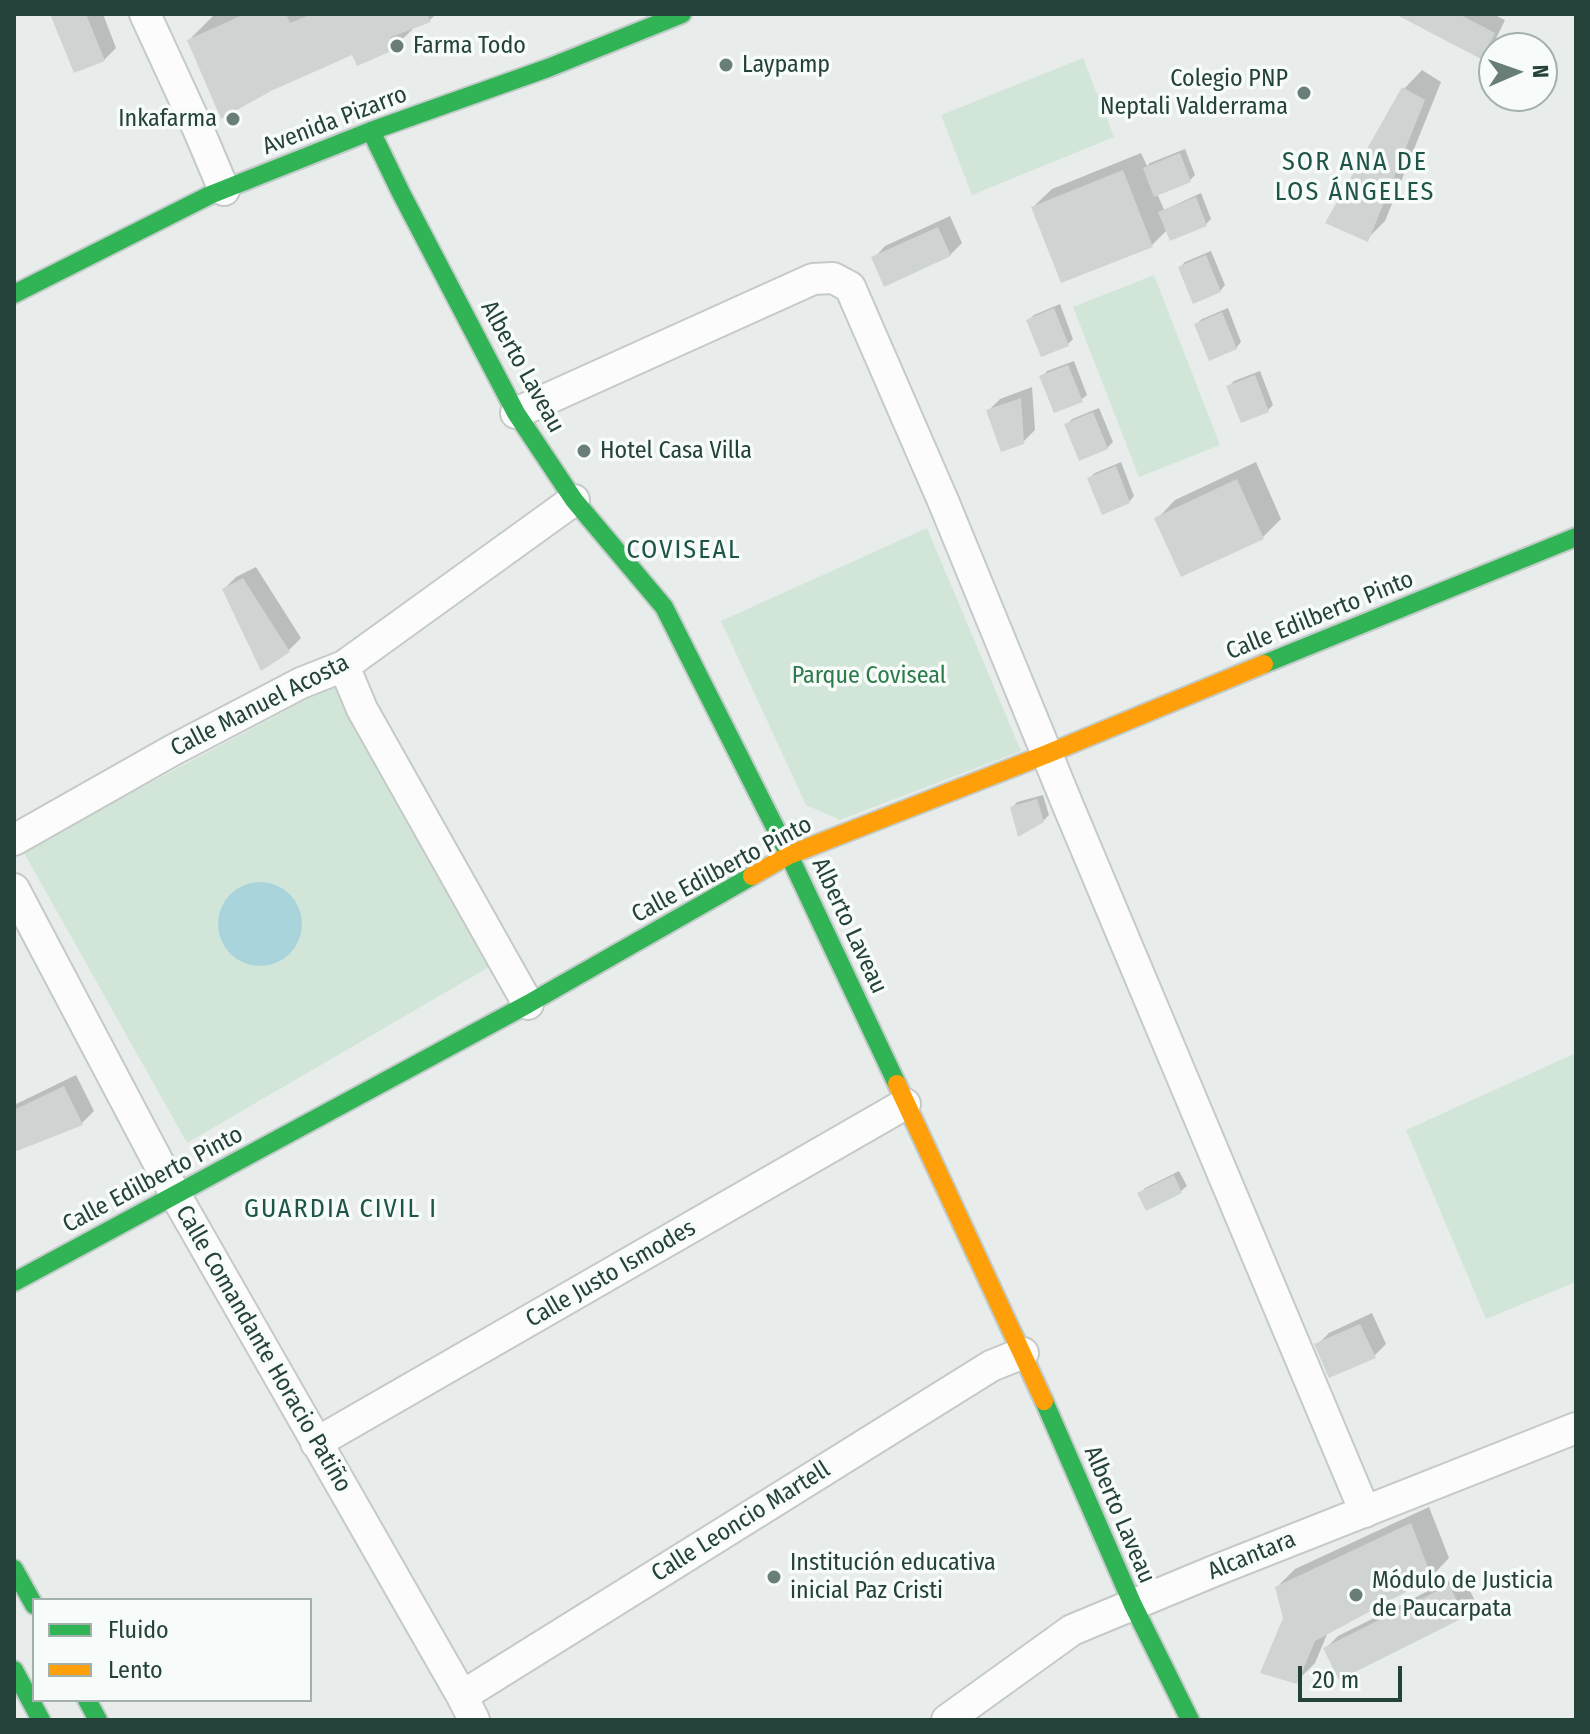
<!DOCTYPE html>
<html>
<head>
<meta charset="utf-8">
<style>
  body { margin:0 }
  #map { position:relative; width:1590px; height:1734px; overflow:hidden; background:#e8edeb; font-family:"Fira Sans Condensed",sans-serif }
  canvas { display:block }
  .frame { position:absolute; inset:0; border:16px solid #24423a; pointer-events:none }
  .legend { position:absolute; left:32px; top:1598px; width:280px; height:104px; box-sizing:border-box; background:#f7fbf9; border:2px solid #a3b1ad; margin:0; padding:10px 14px; list-style:none; font-size:24px; color:#24423a }
  .legend li { display:flex; align-items:center; gap:16px; height:40px }
  .legend b { width:40px; border:2px solid #a3b1ad }
  .north { position:absolute; left:1478px; top:32px; width:80px; height:80px; box-sizing:border-box; background:#f7fbf9; border:2px solid #a3b1ad; border-radius:50%; rotate:88deg; font-size:22px; font-weight:700; line-height:32px; text-align:center; color:#24423a }
  .north::after { content:''; display:block; margin:auto; width:28px; height:36px; background:#697e78; clip-path:polygon(50% 0,100% 100%,50% 72%,0 100%) }
  .scale { position:absolute; left:1298px; top:1666px; width:104px; height:36px; box-sizing:border-box; border:4px solid #24423a; border-top:0; padding-left:10px; font-size:24px; line-height:28px; white-space:nowrap; color:#24423a; -webkit-text-stroke:6px #f7fbf9; paint-order:stroke }
</style>
</head>
<body>
<div id="map">
<canvas width="1590" height="1734"></canvas>
<div class="frame"></div>
<ul class="legend">
<li><b style="height:10px;background:#30b455"></b>Fluido</li>
<li><b style="height:10px;background:#ff9f0a"></b>Lento</li>
</ul>
<div class="north">N</div>
<div class="scale">20 m</div>
</div>
<script>
const g = document.querySelector('canvas').getContext('2d');
g.lineJoin = 'round';
function paint(path, color) {
  g.fillStyle = color;
  g.fill(path, 'evenodd');
}
function poly(rows) {
  const path = new Path2D();
  for (const r of rows) {
    if (r.length === 3) {
      path.moveTo(r[0] + r[2], r[1]);
      path.arc(r[0], r[1], r[2], 0, 2 * Math.PI);
      continue;
    }
    path.moveTo(r[0], r[1]);
    for (let i = 2; i < r.length; i += 2) path.lineTo(r[i], r[i + 1]);
  }
  return path;
}
function stroke(path, color, width, dash) {
  g.strokeStyle = color;
  g.lineWidth = width;
  g.lineCap = dash ? 'butt' : 'round';
  g.setLineDash(dash || []);
  g.stroke(path);
}
function write(font, color, halo, rows, align = 'center') {
  g.font = font + ' "Fira Sans Condensed",sans-serif';
  g.lineWidth = 7;
  g.setLineDash([]);
  g.textBaseline = 'middle';
  g.strokeStyle = halo;
  g.fillStyle = color;
  for (const [text, x, y, turn = 0] of rows) {
    g.save();
    g.translate(x, y);
    g.rotate((+turn || 0) * Math.PI / 180);
    g.textAlign = isNaN(turn) ? turn : align;
    if (halo) g.strokeText(text, 0, 0);
    g.fillText(text, 0, 0);
    g.restore();
  }
}
paint(poly([
  [1083,58,1114,137,972,195,941,115],
  [1154,275,1220,445,1139,477,1073,307],
  [927,528,1021,751,840,820,806,805,721,621],
  [337,683,489,967,187,1143,23,851],
  [1576,1053,1576,1282,1486,1319,1406,1130]
]), '#d1e6d8');
paint(poly([
  [260,924,42]
]), '#a9d4db');
paint(poly([
  [52,14,103,14,116,48,104,60],
  [215,14,436,14,430,20,412,27,413,29,394,47,352,52,189,40],
  [1399,14,1493,14,1505,20,1493,45,1481,57],
  [1422,70,1441,82,1385,221,1367,239,1404,89],
  [1185,149,1195,175,1190,180,1157,193,1164,210,1201,193,1211,219,1205,225,1167,230,1152,245,1062,280,1033,207,1052,189,1141,153,1147,166,1150,163],
  [950,216,962,243,950,255,874,258,885,246],
  [1211,251,1225,285,1220,291,1180,267,1185,262],
  [1060,304,1073,339,1068,344,1028,321,1034,315],
  [1228,308,1241,342,1236,348,1196,324,1202,319],
  [1074,361,1087,395,1081,400,1042,377,1047,371],
  [1260,371,1273,405,1268,410,1228,387,1234,381],
  [1032,387,1035,430,1023,442,988,411,1000,399],
  [1099,408,1113,442,1107,448,1067,424,1072,419],
  [1121,462,1134,496,1129,502,1089,478,1095,473],
  [1256,462,1281,519,1263,537,1182,574,1157,519,1175,500],
  [256,567,301,638,289,650,262,668,224,589,236,577],
  [1043,795,1049,815,1043,821,1012,808,1017,802],
  [76,1075,94,1111,82,1123,14,1144,14,1105],
  [1179,1171,1187,1186,1181,1191,1147,1208,1140,1194,1145,1188],
  [1372,1313,1386,1344,1374,1356,1317,1345,1329,1333],
  [1429,1507,1449,1558,1431,1577,1328,1632,1315,1663,1296,1682,1285,1618,1277,1587,1295,1569],
  [1462,1574,1476,1603,1464,1615,1340,1677,1326,1648,1338,1636]
]), '#0003');
paint(poly([
  [50,14,86,14,105,61,74,73],
  [245,14,286,14,290,23,312,14,427,14,431,22,391,37,396,49,357,66,352,55,271,91,221,119,187,40],
  [1395,14,1459,14,1495,33,1481,59],
  [1402,87,1425,100,1368,242,1325,223],
  [1180,153,1191,182,1154,197,1143,168],
  [1123,170,1153,247,1061,283,1031,207],
  [1196,197,1207,226,1170,241,1158,212],
  [938,227,951,256,884,287,871,257],
  [1206,255,1221,292,1193,304,1178,267],
  [1054,308,1069,346,1041,357,1026,320],
  [1222,312,1237,349,1209,361,1194,324],
  [1068,365,1083,402,1054,413,1039,376],
  [1255,375,1269,412,1241,423,1226,386],
  [1021,398,1024,444,1001,452,986,410],
  [1093,412,1108,449,1079,461,1064,424],
  [1116,466,1130,503,1102,515,1087,478],
  [1237,479,1264,539,1181,577,1154,518],
  [243,578,290,652,261,671,222,589],
  [1037,799,1044,822,1018,837,1010,807],
  [64,1086,83,1125,17,1151,14,1147,14,1110],
  [1174,1175,1182,1193,1146,1211,1137,1193],
  [1360,1324,1376,1358,1329,1378,1314,1344],
  [1411,1523,1432,1578,1315,1641,1297,1684,1260,1673,1283,1618,1275,1587],
  [1449,1585,1465,1617,1339,1680,1323,1648]
]), '#cfd4d2');
const street = poly([
  [145,14,199,131,224,190],
  [516,413,813,279,833,278,850,287,944,503,1069,808,1365,1512],
  [344,666,362,709,528,1004],
  [14,840,173,750,301,683,344,666,574,500],
  [14,889,176,1196,462,1696,474,1720],
  [316,1443,905,1104],
  [462,1696,991,1366,1023,1353],
  [947,1720,1072,1630,1214,1571,1576,1428]
]);
const fast = poly([
  [371,131,401,193,516,413,574,500,664,607,789,855,897,1084],
  [14,294,210,195,371,131,548,68,682,14],
  [1264,664,1576,537],
  [14,1282,528,1004,752,876],
  [1044,1401,1133,1605,1190,1720],
  [14,1569,34,1605],
  [14,1670,41,1720],
  [87,1700,98,1720]
]);
const slow = poly([
  [752,876,789,855,1047,754,1264,664],
  [897,1084,1044,1401]
]);
stroke(street, '#c5cac8', 34);
stroke(fast, '#c3cbc8', 22);
stroke(slow, '#c3cbc8', 22);
stroke(street, '#fcfcfc', 30);
stroke(fast, '#30b455', 18);
stroke(slow, '#ff9f0a', 18);
for (const [x, y, r, color] of [
  [397,46,8,"#697e78"],
  [726,65,8,"#697e78"],
  [1304,93,8,"#697e78"],
  [233,119,8,"#697e78"],
  [584,451,8,"#697e78"],
  [774,1577,8,"#697e78"],
  [1356,1595,8,"#697e78"]
]) {
  const dot = new Path2D();
  dot.arc(x, y, r, 0, 2 * Math.PI);
  g.fillStyle = color;
  g.fill(dot);
  stroke(dot, '#f7fbf9', 3);
}
write('24px', '#24423a', '#f7fbf9', [
  ["Farma Todo",413,46],
  ["Laypamp",742,65],
  ["Colegio PNP",1288,79,"right"],
  ["Neptali Valderrama",1288,107,"right"],
  ["Inkafarma",217,119,"right"],
  ["Hotel Casa Villa",600,451],
  ["Institución educativa",790,1563],
  ["inicial Paz Cristi",790,1591],
  ["Módulo de Justicia",1372,1581],
  ["de Paucarpata",1372,1609]
], 'left');
write('24px', '#24423a', '#f7fbf9', [
  ["Avenida Pizarro",335,121,-21],
  ["Alberto Laveau",522,367,61],
  ["Calle Edilberto Pinto",1320,616,-22],
  ["Calle Manuel Acosta",260,706,-27],
  ["Calle Edilberto Pinto",722,870,-28],
  ["Alberto Laveau",849,926,65],
  ["Calle Edilberto Pinto",153,1180,-28],
  ["Calle Justo Ismodes",611,1274,-30],
  ["Calle Comandante Horacio Patiño",263,1349,60],
  ["Alberto Laveau",1119,1515,67],
  ["Calle Leoncio Martell",741,1522,-32],
  ["Alcantara",1252,1556,-22]
]);
write('24px', '#2d7a4b', '#f7fbf9', [
  ["Parque Coviseal",869,676]
]);
g.letterSpacing = '2px';
write('26px', '#1f5548', '#f7fbf9', [
  ["SOR ANA DE",1355,163],
  ["LOS ÁNGELES",1355,193],
  ["COVISEAL",684,551],
  ["GUARDIA CIVIL I",341,1210]
]);
g.letterSpacing = '0px';
</script>
</body>
</html>
